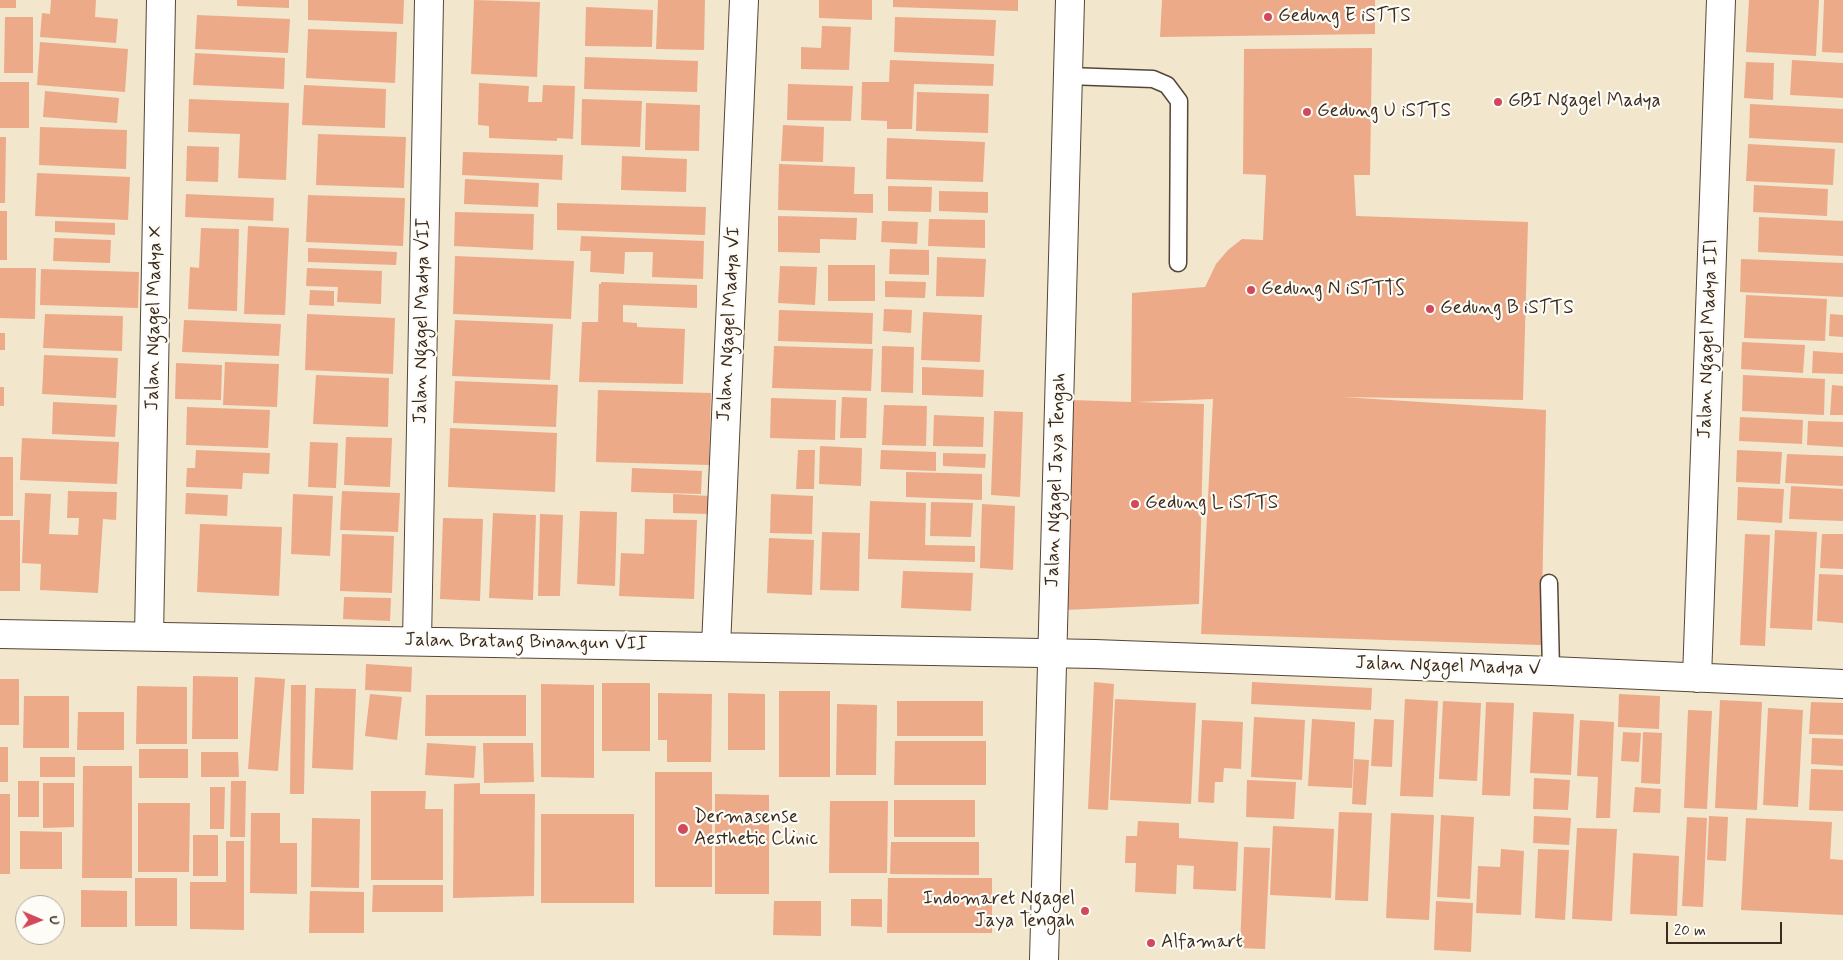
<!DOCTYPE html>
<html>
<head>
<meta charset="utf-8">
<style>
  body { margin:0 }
  #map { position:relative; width:1843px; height:960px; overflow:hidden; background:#f2e6cd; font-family:Mynerve,sans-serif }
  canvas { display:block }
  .north { position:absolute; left:15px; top:895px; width:50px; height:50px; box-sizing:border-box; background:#fdfcf7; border:1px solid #afa8a0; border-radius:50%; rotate:91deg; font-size:14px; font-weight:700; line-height:20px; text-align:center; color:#3b2a1e }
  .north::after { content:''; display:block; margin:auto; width:18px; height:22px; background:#d1495b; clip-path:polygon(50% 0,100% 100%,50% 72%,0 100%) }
  .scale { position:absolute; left:1666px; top:922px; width:116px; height:22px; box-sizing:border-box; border:2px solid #3b2a1e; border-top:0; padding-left:6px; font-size:15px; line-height:18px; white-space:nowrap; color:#3b2a1e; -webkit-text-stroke:4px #fdfcf7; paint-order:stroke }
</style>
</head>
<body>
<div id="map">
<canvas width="1843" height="960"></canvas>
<div class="north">U</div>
<div class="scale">20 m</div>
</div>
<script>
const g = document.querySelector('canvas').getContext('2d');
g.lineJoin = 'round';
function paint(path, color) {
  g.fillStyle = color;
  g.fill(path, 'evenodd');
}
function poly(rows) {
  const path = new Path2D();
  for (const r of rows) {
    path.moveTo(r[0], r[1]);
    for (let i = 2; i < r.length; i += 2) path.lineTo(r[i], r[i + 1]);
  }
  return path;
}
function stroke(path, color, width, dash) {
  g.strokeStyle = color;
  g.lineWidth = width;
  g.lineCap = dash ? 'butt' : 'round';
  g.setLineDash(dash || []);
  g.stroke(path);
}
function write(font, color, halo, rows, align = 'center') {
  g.font = font + ' Mynerve,sans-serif';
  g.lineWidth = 4.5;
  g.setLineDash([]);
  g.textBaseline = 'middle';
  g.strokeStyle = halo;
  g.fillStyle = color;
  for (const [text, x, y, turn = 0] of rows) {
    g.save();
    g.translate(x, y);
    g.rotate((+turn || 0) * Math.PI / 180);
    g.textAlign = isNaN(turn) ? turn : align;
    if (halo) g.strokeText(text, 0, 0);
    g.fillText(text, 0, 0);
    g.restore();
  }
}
paint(poly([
  [0,0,16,0,16,8,0,8],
  [51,0,96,0,95,17,118,19,116,43,40,37,42,13,50,14],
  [237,0,289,0,289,8,237,6],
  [308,0,404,0,403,24,308,20],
  [474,0,540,2,537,77,471,74],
  [658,0,705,0,704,50,656,49],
  [819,0,872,0,872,20,819,18],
  [893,0,1018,0,1018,11,893,7],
  [1162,0,1375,0,1375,34,1160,37],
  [1749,0,1819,0,1816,56,1746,52],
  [1824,0,1843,0,1843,53,1822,52],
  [586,7,653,10,652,47,585,46],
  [197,15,290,19,288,53,195,49],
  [5,17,33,17,33,73,4,73],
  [895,17,996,20,994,56,894,52],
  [822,26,851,27,849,70,801,69,801,47,821,48],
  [308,29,397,32,395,83,306,78],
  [40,42,128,49,125,92,37,85],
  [1372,48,1370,175,1354,175,1356,216,1528,222,1523,400,1343,397,1546,410,1541,645,1201,634,1213,399,1137,402,1204,404,1199,604,1065,610,1071,400,1131,402,1132,293,1205,287,1216,264,1228,250,1242,239,1263,240,1266,175,1243,174,1244,49],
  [195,53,285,58,284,89,193,85],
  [585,57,698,61,697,92,584,89],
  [890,60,994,64,993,86,914,84,912,129,887,129,887,121,861,120,862,82,889,82],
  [1792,60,1843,63,1843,98,1790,95],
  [1746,62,1774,63,1773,100,1744,98],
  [0,82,29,82,29,128,0,128],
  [479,83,529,86,528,102,542,102,543,85,575,86,573,139,557,138,557,141,489,138,489,126,478,125],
  [788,84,853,86,851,121,787,120],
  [304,85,386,89,385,128,302,125],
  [45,91,119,98,117,123,43,117],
  [917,92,989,94,988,133,916,131],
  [189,99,289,103,286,180,238,178,240,134,188,132],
  [582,99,642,101,640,147,581,145],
  [646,103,700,105,699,151,645,150],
  [1750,104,1843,109,1843,143,1749,138],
  [783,125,824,127,823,162,781,161],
  [40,127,127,130,126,169,39,165],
  [318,134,406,137,404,188,316,185],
  [0,137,6,137,5,203,0,203],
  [887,138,985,142,983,182,886,179],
  [1748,144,1835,149,1833,185,1746,181],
  [187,146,219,147,218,182,186,181],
  [463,152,563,155,562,180,462,175],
  [622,156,687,159,686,192,621,190],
  [779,164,855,167,854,194,873,194,873,213,778,210],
  [37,173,130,177,128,220,35,216],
  [465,179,539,183,538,207,464,204],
  [1754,185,1828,189,1827,216,1753,212],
  [888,186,932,187,931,212,888,211],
  [939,191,988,192,988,213,939,211],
  [186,194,274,198,273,221,185,217],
  [308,195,405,198,403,246,306,242],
  [557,203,706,207,705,235,557,230],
  [0,211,7,211,7,260,0,260],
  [455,212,534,214,533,250,454,246],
  [778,216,857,218,856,240,820,239,820,253,778,252],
  [1759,217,1843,221,1843,256,1758,252],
  [929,219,985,220,985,248,928,246],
  [55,221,115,223,115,235,55,232],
  [882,221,918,222,917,244,881,242],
  [248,226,289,228,285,315,244,314],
  [201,228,239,229,237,311,188,309,190,267,199,268],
  [581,236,704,241,703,279,652,277,653,252,625,252,624,274,590,272,591,251,580,251],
  [54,238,111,240,110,263,53,261],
  [308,248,397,252,396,265,308,262],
  [890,249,929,250,929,275,889,274],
  [455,256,574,261,571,319,453,314],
  [937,257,986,259,984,297,936,296],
  [1741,259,1843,263,1843,297,1740,292],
  [828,265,875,265,875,301,828,301],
  [780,266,817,267,815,305,778,303],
  [0,268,36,268,35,319,0,318],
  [307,268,382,271,381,304,337,302,338,287,306,286],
  [41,269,139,272,138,308,40,305],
  [885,281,926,282,925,298,885,297],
  [601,282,697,285,697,308,623,305,623,322,637,323,637,327,685,329,683,384,579,382,582,322,598,322,599,284,601,284],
  [310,290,334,291,334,306,309,305],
  [1746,295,1827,299,1825,341,1744,338],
  [884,309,912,310,911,333,883,331],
  [779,310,873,313,872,344,778,341],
  [923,312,982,315,980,362,921,360],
  [45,314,123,316,122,351,43,348],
  [307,314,395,318,393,374,305,370],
  [1830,314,1843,315,1843,337,1829,336],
  [184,320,281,324,279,356,182,352],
  [455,320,553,324,550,380,452,376],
  [0,333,5,333,5,350,0,350],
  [1742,342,1805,345,1803,373,1741,369],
  [774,346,873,349,871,391,772,388],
  [882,346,914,347,913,393,881,392],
  [1813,351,1843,353,1843,374,1812,373],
  [44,355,118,358,116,398,42,394],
  [225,362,279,364,277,407,223,405],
  [176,363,222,365,221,400,175,399],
  [922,367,984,370,983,397,922,395],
  [316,375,389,378,388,427,313,424],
  [1743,375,1825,379,1824,415,1742,411],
  [455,381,558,385,556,427,453,423],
  [1832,385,1843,386,1843,415,1830,415],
  [0,387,4,387,4,406,0,406],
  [598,390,711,393,709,465,596,462],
  [842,397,867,398,866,438,840,438],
  [771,398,836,400,835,440,770,438],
  [53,402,117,405,115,437,52,434],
  [884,405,927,406,926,446,882,445],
  [187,407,270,410,268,448,186,445],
  [994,411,1023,412,1020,497,991,495],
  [934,415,984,417,983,447,933,446],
  [1740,417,1803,420,1802,444,1739,441],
  [1808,421,1843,422,1843,447,1807,445],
  [450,428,557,433,555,492,448,487],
  [346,437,392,438,390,487,344,485],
  [22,438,119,442,117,484,20,480],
  [310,442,338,443,336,488,308,487],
  [820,446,862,448,861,486,819,484],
  [196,450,270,453,269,474,243,473,242,489,186,487,187,468,195,468],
  [798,450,815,450,814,489,796,489],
  [881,450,936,452,936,471,880,469],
  [1737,450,1782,452,1780,484,1736,482],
  [943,453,986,454,985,468,943,466],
  [1787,454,1843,456,1843,486,1785,483],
  [0,457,13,457,13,516,0,516],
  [632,468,702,471,701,494,631,492],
  [906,472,982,474,982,500,906,497],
  [1791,486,1843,489,1843,521,1789,519],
  [1738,487,1784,489,1782,523,1737,520],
  [68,491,117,492,116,520,103,519,98,593,40,590,41,564,22,563,25,493,51,494,49,534,78,535,79,518,67,518],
  [342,491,400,493,398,532,340,530],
  [186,493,228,495,227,516,185,514],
  [293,494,333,496,330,556,291,554],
  [673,494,710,496,709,514,673,513],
  [771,494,813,496,812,534,770,533],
  [870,501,926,503,925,545,975,546,975,562,868,559],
  [931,502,973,503,971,537,930,536],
  [982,504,1015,506,1013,570,980,568],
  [580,511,617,512,615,586,577,584],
  [493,513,536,515,533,600,489,598],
  [540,514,563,515,560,596,538,596],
  [443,518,483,519,480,601,440,599],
  [645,519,697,520,694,599,619,596,621,553,644,554],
  [0,520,20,520,20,591,0,591],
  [200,524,282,527,279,596,197,592],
  [1775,530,1817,532,1812,630,1770,628],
  [822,532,860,533,859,591,820,590],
  [342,534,394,536,392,593,340,591],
  [1745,534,1770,535,1765,646,1740,645],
  [1822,534,1843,534,1843,569,1820,568],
  [769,538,814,540,812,595,767,593],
  [903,571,973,573,971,611,901,608],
  [1819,574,1843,575,1843,623,1817,621],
  [344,597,391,598,390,621,343,619],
  [366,664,412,667,411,692,365,690],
  [193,676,238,677,238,739,192,739],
  [255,677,285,679,278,771,248,769],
  [0,679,19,679,19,725,0,725],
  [1094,682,1114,684,1108,810,1088,809],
  [1252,682,1372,688,1371,710,1251,704],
  [602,683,650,683,650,751,602,751],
  [541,684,594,685,594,778,541,777],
  [291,685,306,685,304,794,290,794],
  [137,686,187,687,187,744,136,744],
  [315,688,356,689,353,770,312,768],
  [779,691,830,691,830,777,779,777],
  [658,693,712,694,711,762,667,762,667,740,658,740],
  [728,693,765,694,765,750,728,750],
  [370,694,402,697,397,740,365,736],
  [1619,694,1660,696,1659,729,1618,727],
  [426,695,526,695,526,736,425,736],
  [24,696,69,696,69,748,23,748],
  [1115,699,1196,703,1191,804,1110,800],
  [1405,699,1438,701,1433,797,1400,796],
  [1720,700,1762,702,1757,810,1715,808],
  [897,701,983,701,983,736,897,736],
  [1443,701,1481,703,1477,781,1439,779],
  [1486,702,1514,703,1510,796,1482,795],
  [1811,702,1843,703,1843,735,1809,734],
  [837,704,877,705,876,775,836,775],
  [1768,708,1803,710,1798,807,1763,805],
  [1688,710,1712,711,1707,809,1684,808],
  [78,712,124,712,124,750,77,750],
  [1533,712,1574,714,1571,775,1530,773],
  [1254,717,1305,720,1302,780,1251,777],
  [1312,719,1355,722,1352,788,1308,786],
  [1374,719,1394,720,1392,767,1371,766],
  [1202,720,1243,722,1241,769,1224,768,1223,782,1215,782,1214,803,1198,802],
  [1580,720,1614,722,1610,818,1596,818,1598,777,1577,776],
  [1623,732,1641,733,1639,762,1621,761],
  [1643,732,1662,733,1660,784,1641,783],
  [1812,738,1843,739,1843,766,1811,764],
  [895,741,986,741,986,785,894,785],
  [427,743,476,746,474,778,425,775],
  [483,743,533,743,534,782,484,783],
  [0,747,8,747,8,782,0,782],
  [139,749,188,749,188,778,139,778],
  [201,752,238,752,239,777,201,777],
  [40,757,75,757,75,777,40,777],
  [1354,759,1369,760,1366,805,1352,804],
  [83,766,132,766,132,878,82,878],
  [1811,769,1843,770,1843,811,1809,810],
  [655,772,712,772,712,887,655,887],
  [1534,778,1570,780,1568,810,1533,809],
  [1247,780,1296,782,1294,819,1246,817],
  [18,781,39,781,39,817,18,817],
  [231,781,246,781,245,837,230,837],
  [43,783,74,783,74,827,43,828],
  [480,783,480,794,535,794,534,896,453,898,454,784],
  [210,787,225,787,224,829,210,829],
  [1635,787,1661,789,1660,813,1633,812],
  [371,791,426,791,425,809,443,809,443,880,371,880],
  [0,794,10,794,10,874,0,874],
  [715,794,769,795,769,894,715,894],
  [894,800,975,800,975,837,894,837],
  [830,801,888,801,887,873,829,873],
  [138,803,190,803,189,872,138,872],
  [1339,812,1372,813,1368,901,1335,900],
  [251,813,280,813,280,843,297,843,297,894,250,893],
  [1391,813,1434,815,1429,920,1386,918],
  [541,814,634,814,634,903,541,903],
  [1441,815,1474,817,1470,899,1437,897],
  [1534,816,1571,818,1569,845,1533,843],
  [1709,816,1728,817,1726,861,1707,860],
  [1687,817,1707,818,1703,907,1682,906],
  [312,818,360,819,359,888,311,887],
  [1746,818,1832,822,1830,859,1843,860,1843,915,1741,910],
  [1138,821,1179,823,1179,838,1238,842,1236,891,1193,889,1194,866,1177,865,1176,894,1135,892,1136,863,1125,863,1126,836,1137,836],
  [1273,826,1334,829,1331,898,1270,895],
  [1577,828,1617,829,1612,921,1572,919],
  [20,831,62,832,62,869,20,869],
  [193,835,218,835,218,876,193,876],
  [226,841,244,841,244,930,190,929,190,882,226,882],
  [891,842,979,842,979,875,890,874],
  [1244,847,1270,848,1265,949,1240,948],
  [1501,849,1524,851,1521,915,1476,913,1478,866,1500,867],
  [1538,849,1569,850,1565,920,1535,918],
  [1633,853,1679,856,1677,916,1630,914],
  [135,878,177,878,177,926,135,926],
  [888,878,992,878,992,933,887,933],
  [373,885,443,885,443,912,372,912],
  [81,890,127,891,127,927,81,927],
  [310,891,364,892,364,933,309,933],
  [851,899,882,899,882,927,851,926],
  [774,901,821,901,821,936,773,935],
  [1436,901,1473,903,1471,952,1434,950]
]), '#edaa89');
const service = poly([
  [1068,76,1153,79,1167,85,1179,101,1178,263],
  [1549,583,1551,671]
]);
const minor = poly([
  [0,634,1095,654,1551,671,1843,684],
  [149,636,161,0],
  [417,641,429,0],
  [716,647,744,0],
  [1697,678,1721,0],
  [1044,960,1070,0]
]);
stroke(service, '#564638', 19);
stroke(minor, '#564638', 30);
stroke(service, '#fff', 16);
stroke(minor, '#fff', 28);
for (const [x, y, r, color] of [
  [1268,17,5,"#d1495b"],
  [1498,102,5,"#d1495b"],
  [1307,112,5,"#d1495b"],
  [1251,290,5,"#d1495b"],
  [1430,309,5,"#d1495b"],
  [1135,504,5,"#d1495b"],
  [683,829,6,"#d1495b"],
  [1085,911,5,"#d1495b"],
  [1151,943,5,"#d1495b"]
]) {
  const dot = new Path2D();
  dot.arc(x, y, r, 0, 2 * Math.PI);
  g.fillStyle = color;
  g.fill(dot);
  stroke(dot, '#fdfcf7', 2);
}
write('19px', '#3b2a1e', '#fdfcf7', [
  ["Gedung E iSTTS",1278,17],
  ["GBI Ngagel Madya",1508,102],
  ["Gedung U iSTTS",1317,112],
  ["Gedung N iSTTTS",1261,290],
  ["Gedung B iSTTS",1440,309],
  ["Gedung L iSTTS",1145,504],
  ["Dermasense",694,818],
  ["Aesthetic Clinic",694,840],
  ["Indomaret Ngagel",1075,900,"right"],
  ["Jaya Tengah",1075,922,"right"],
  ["Alfamart",1161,943]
], 'left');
write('19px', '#3b2a1e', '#fdfcf7', [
  ["Jalan Ngagel Madya X",155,318,-89],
  ["Jalan Ngagel Madya VII",423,321,-89],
  ["Jalan Ngagel Madya VI",730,324,-87],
  ["Jalan Ngagel Madya III",1709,339,-88],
  ["Jalan Ngagel Jaya Tengah",1057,480,-88],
  ["Jalan Bratang Binangun VII",526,643,1],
  ["Jalan Ngagel Madya V",1448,667,2]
]);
</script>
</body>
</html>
